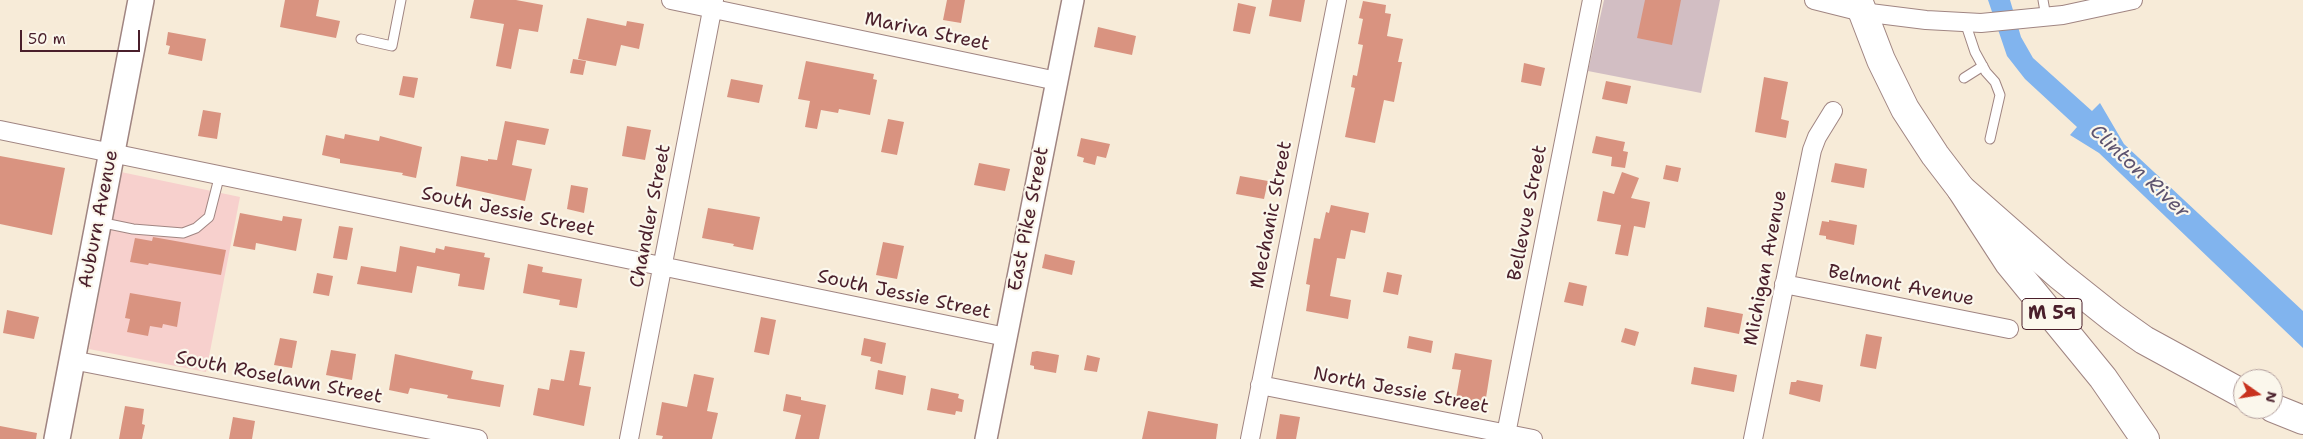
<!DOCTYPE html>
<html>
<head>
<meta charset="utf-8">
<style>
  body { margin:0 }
  #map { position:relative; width:2303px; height:439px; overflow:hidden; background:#f7ebd8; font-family:"Shantell Sans",sans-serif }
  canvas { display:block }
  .north { position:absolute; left:2233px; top:369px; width:50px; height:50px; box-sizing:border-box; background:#fbf7ec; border:1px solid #b4a19f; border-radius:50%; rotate:103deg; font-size:14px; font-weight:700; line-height:20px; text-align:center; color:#4a1f2b }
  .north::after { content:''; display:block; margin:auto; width:18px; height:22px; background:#c8321e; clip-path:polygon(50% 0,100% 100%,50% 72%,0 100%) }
  .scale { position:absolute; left:20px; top:30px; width:120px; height:22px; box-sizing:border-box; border:2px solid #4a1f2b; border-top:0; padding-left:6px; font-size:15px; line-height:18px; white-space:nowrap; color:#4a1f2b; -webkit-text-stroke:4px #fbf7ec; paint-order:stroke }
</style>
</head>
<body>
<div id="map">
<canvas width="2303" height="439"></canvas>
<div class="north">N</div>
<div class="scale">50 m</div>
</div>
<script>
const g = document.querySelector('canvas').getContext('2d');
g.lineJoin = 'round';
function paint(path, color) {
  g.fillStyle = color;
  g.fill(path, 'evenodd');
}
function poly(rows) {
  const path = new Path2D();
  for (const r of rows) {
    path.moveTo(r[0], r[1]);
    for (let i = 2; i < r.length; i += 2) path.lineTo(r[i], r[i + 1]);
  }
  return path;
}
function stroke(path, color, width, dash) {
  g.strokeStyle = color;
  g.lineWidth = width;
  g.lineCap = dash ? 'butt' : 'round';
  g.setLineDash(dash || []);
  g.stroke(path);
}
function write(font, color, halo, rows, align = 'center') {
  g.font = font + ' "Shantell Sans",sans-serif';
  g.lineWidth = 4.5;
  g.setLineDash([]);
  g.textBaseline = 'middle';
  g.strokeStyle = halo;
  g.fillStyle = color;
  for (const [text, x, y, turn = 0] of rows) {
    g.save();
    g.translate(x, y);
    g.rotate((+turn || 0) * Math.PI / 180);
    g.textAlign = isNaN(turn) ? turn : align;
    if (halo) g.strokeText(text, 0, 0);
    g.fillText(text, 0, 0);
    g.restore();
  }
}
paint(poly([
  [121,172,240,197,206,372,89,349]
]), '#f7d0cd');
paint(poly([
  [1604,0,1720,0,1701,93,1588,71]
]), '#d2bec3');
paint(poly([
  [1988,0,2010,0,2021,37,2033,58,2092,111,2100,103,2124,144,2303,311,2303,348,2099,153,2070,135,2077,127,2025,79,2007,56]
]), '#81b4ee');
paint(poly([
  [285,0,319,0,316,16,340,21,336,38,280,27],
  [474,0,516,0,543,5,538,32,519,29,511,69,496,66,504,24,470,18],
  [947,0,965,0,961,23,943,20],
  [1272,0,1305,0,1301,22,1269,16],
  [1645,0,1681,0,1672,45,1637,38],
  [1363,1,1386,5,1385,13,1391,14,1387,36,1403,39,1398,62,1402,62,1394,102,1384,100,1375,143,1345,137,1355,88,1351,87,1353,75,1357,76,1363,45,1358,44,1363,19,1359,18],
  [1238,3,1256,7,1250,34,1233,31],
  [587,18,626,26,627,21,644,24,639,49,621,45,616,66,578,59],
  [1098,27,1136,36,1132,55,1094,47],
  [168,32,206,39,202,61,168,54,170,46,166,45],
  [573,59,586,61,583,75,570,73],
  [806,61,874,74,873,79,877,80,870,115,839,109,838,113,821,110,817,129,805,127,810,101,798,99],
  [1524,63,1545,68,1541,86,1521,82],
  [403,76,418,78,414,98,399,95],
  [1764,77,1788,82,1781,119,1789,121,1786,138,1755,132],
  [731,79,763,85,759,103,727,97],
  [1606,81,1631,86,1627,104,1602,99],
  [203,110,221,113,217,139,198,136],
  [888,119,904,122,897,155,881,152],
  [505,121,549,129,545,145,517,140,512,165,532,169,525,201,456,186,461,156,488,161,488,159,497,160],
  [627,126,651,130,645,160,622,156],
  [345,134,379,141,380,136,422,147,416,178,402,175,403,173,340,163,340,159,322,155,326,135,344,139],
  [1596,136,1625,142,1623,151,1628,152,1625,168,1611,166,1612,157,1592,153],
  [1081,138,1110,144,1106,158,1097,156,1095,165,1083,162,1084,158,1077,156],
  [0,156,65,168,52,235,0,224],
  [979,163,1010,169,1005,191,974,185],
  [1835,163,1867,169,1864,188,1831,182],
  [1666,165,1681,168,1678,182,1663,179],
  [1622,172,1639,178,1631,198,1650,202,1645,228,1634,226,1628,256,1615,254,1621,225,1597,221,1603,191,1614,194],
  [1240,176,1268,181,1264,199,1236,194],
  [571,185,588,188,584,213,567,209],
  [1331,205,1369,213,1365,233,1351,230,1345,259,1337,258,1330,296,1351,300,1348,319,1306,311,1310,285,1306,284,1314,238,1320,239,1326,212,1329,213],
  [708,208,760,217,753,250,733,246,734,244,702,238],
  [240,213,282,221,283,216,302,219,296,251,256,243,255,250,233,246],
  [1829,220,1857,225,1854,245,1826,239,1826,236,1819,235,1822,221,1829,222],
  [339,226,353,228,347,260,333,258],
  [153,237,226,250,221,275,149,263,148,265,130,262,135,238,152,241],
  [883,242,904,246,897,279,876,275],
  [400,246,435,253,436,248,444,250,445,246,485,253,484,257,490,258,484,290,458,286,460,274,417,266,412,293,357,284,361,266,396,272],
  [1045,254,1075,261,1072,275,1042,268],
  [528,264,543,267,542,272,582,279,577,308,559,305,560,300,523,293],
  [1387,272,1402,275,1398,295,1383,292],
  [317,273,333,276,329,296,313,293],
  [1569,282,1587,286,1583,306,1564,302],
  [130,293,181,302,177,327,163,324,162,328,150,326,148,336,127,332,130,319,125,318],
  [1707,307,1743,314,1739,334,1704,327],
  [7,310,39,317,34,339,3,333],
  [761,317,776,320,769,355,754,352],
  [1625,328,1639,332,1635,346,1621,342],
  [1866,334,1882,337,1876,369,1860,366],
  [1409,336,1433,341,1431,353,1407,348],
  [280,338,297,341,292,368,274,365],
  [864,338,886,343,882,364,870,361,871,357,861,355],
  [331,350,356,354,352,380,326,375],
  [570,350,585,352,579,385,591,387,584,426,533,415,538,388,549,390,551,379,564,381],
  [1037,351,1059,355,1056,373,1034,369,1034,366,1030,365,1032,352],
  [1455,353,1492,360,1485,404,1456,398,1461,370,1452,369],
  [395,354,473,371,471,379,504,385,500,407,447,398,448,395,410,388,408,394,389,390],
  [1087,355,1100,358,1097,372,1084,370],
  [1694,367,1737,375,1734,392,1691,384],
  [878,370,906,376,903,395,875,389],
  [694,374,714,378,707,411,718,413,712,439,662,439,663,436,656,435,662,402,687,407],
  [1797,380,1823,385,1820,402,1789,394,1791,382,1796,382],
  [931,388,959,394,958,398,964,400,962,412,956,411,955,415,927,410],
  [786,394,801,397,801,400,826,405,819,439,795,439,801,415,783,411],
  [125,406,144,409,142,424,145,425,142,439,119,439],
  [1148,411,1218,424,1216,439,1142,439],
  [1280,414,1300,417,1296,439,1276,439],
  [233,417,255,421,252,439,229,439],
  [0,426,37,433,36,439,0,439]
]), '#d99380');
const service = poly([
  [2043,0,2046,17],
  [1965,22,1975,52,1986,72,1995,82,2000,95,1990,139],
  [361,39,392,46,401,0],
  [1964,78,1983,66],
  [99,222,133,229,183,233,196,228,209,217,220,174]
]);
const minor = poly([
  [671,0,1057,81],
  [1814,0,1862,12,1926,20,1981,23,2063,15,2133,0],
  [0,130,1006,337],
  [1784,284,2009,329],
  [72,360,478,439],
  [1260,385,1533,439],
  [1506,434,1592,0],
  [629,439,714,0],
  [1250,439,1337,0],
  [1753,439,1812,150,1817,137,1833,111]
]);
const tertiary = poly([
  [986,439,1073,0]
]);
const secondary = poly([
  [57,439,141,0]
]);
const trunk = poly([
  [1858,0,1881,60,1905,109,1935,155,1961,189,2059,275,2113,318,2144,340,2243,394],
  [2273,408,2303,420]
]);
const motorway = poly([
  [1961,189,2009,263,2103,378,2145,439]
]);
stroke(service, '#a08582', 11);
stroke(minor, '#a08582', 20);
stroke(tertiary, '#a08582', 24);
stroke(secondary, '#a08582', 28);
stroke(trunk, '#a08582', 30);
stroke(motorway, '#a08582', 30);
stroke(service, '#fff', 9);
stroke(minor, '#fff', 18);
stroke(tertiary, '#fff', 21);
stroke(secondary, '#fff', 25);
stroke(trunk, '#fff', 28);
stroke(motorway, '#fff', 28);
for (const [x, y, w] of [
  [2052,314,60]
]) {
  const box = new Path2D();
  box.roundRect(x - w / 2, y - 15.5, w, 31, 4);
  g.fillStyle = '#fbf7ec';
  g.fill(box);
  stroke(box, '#4a1f2b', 1);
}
write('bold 18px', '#4a1f2b', null, [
  ["M 59",2052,314]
]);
write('19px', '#4a1f2b', '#fbf7ec', [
  ["Mariva Street",927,32,12],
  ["South Jessie Street",508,212,12],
  ["Bellevue Street",1528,213,-79],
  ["Mechanic Street",1272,215,-79],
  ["Chandler Street",651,216,-79],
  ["Auburn Avenue",99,219,-79],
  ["East Pike Street",1029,219,-79],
  ["Michigan Avenue",1766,268,-79],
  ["Belmont Avenue",1901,286,11],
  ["South Jessie Street",904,295,12],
  ["South Roselawn Street",279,378,11],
  ["North Jessie Street",1401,391,11]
]);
write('italic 20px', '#5d536f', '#fbf7ec', [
  ["Clinton River",2139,172,43]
]);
</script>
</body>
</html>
